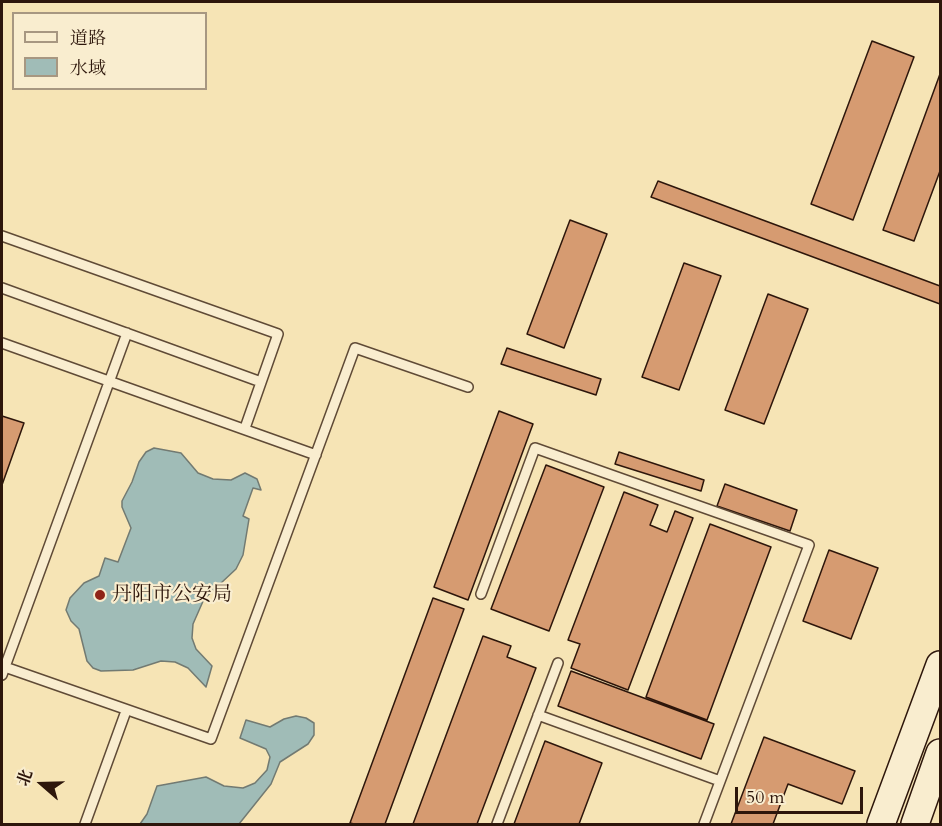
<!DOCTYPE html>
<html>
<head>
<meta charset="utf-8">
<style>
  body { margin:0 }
  #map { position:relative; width:942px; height:826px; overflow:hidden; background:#f6e4b5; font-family:Cardo,"Noto Serif SC",serif }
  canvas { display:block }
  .frame { position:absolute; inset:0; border:3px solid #2d160b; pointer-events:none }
  .legend { position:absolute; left:12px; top:12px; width:195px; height:78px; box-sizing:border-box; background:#f9edcf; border:2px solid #a79781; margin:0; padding:8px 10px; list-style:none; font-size:18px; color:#2d160b }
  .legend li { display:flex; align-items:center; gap:12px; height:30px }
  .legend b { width:30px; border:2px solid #a79781 }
  .north { position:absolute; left:12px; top:754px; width:60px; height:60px; -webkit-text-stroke:4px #f9edcf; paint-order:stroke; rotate:290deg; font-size:16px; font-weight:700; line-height:24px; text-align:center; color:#2d160b }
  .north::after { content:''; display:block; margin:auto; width:21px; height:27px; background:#2d160b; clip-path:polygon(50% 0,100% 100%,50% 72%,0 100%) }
  .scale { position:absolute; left:735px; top:787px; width:128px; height:27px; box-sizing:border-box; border:3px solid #2d160b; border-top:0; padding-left:8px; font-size:18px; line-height:21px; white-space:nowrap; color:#2d160b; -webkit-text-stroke:4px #f9edcf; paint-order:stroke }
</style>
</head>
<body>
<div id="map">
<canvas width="942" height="826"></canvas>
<div class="frame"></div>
<ul class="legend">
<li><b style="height:8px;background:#f9edcf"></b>道路</li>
<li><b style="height:16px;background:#a0bcb7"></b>水域</li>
</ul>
<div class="north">北</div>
<div class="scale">50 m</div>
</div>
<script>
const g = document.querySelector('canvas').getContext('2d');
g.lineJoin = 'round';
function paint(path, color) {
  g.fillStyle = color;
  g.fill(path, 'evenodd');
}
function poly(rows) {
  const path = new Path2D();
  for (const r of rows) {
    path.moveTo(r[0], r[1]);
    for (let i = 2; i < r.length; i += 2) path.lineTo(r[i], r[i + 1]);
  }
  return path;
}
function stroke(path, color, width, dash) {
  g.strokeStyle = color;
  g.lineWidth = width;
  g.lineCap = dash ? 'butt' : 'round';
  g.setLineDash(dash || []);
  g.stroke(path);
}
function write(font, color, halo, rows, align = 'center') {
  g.font = font + ' Cardo,"Noto Serif SC",serif';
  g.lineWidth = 4.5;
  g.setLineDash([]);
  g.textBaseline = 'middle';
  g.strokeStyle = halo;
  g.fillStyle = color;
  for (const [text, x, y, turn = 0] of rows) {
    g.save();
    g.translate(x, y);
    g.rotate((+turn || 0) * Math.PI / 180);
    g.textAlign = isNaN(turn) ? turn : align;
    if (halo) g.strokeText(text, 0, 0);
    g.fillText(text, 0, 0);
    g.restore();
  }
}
const water = poly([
  [154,448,181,453,198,473,213,479,231,480,245,473,257,479,261,490,253,488,243,516,249,519,243,555,236,569,204,599,193,624,192,638,196,649,212,666,206,687,188,668,175,662,161,661,133,670,101,671,93,668,87,661,79,629,71,621,66,610,70,598,84,583,99,576,105,558,118,562,131,528,122,507,122,501,132,482,139,462,146,452,154,448],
  [296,716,306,718,314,723,314,735,308,744,280,762,271,784,239,824,140,824,147,814,157,786,206,777,224,786,243,788,255,783,267,770,270,757,266,749,240,738,246,720,270,727,284,719,296,716]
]);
paint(water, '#a0bcb7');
stroke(water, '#727a72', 1.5);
const building = poly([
  [872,41,914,57,853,220,811,204,872,41],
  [940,74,940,171,914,241,883,230,940,74],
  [658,181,940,286,940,304,651,197,658,181],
  [570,220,607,234,564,348,527,334,570,220],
  [684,263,721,276,679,390,642,377,684,263],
  [768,294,808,309,764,424,725,410,768,294],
  [507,348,601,379,596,395,501,364,507,348],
  [499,411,533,424,468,600,434,587,499,411],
  [2,416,24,423,2,485,2,416],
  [619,452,704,480,701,491,615,464,619,452],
  [546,465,604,487,549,631,491,609,546,465],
  [725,484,797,510,790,531,717,506,725,484],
  [624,492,658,505,650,525,667,532,675,511,693,518,628,690,571,668,580,644,568,640,624,492],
  [710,524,771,547,707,720,646,697,710,524],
  [829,550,878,568,851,639,803,621,829,550],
  [433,598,464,609,385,824,354,824,350,823,433,598],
  [483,636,511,646,507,657,536,668,477,824,413,824,483,636],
  [571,671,714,724,701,759,558,706,571,671],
  [764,737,855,771,842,804,788,784,773,824,731,824,764,737],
  [545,741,602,763,579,824,514,824,545,741]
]);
paint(building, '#d69b71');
stroke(building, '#2d160b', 1.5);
const lane = poly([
  [2,236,278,334,245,428],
  [2,288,261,382],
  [2,343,316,455],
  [481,594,535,448,809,545,704,824],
  [2,666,211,739,355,348,468,387],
  [2,675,127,333],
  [538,715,720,781],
  [85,824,126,711],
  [497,824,558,663]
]);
const secondary = poly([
  [881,824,940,665],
  [915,824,940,753]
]);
stroke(lane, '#5f4a36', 12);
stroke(secondary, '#2d160b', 30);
stroke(lane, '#f9edcf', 9);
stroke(secondary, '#f9edcf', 27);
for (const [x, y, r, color] of [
  [100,595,6,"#8f2418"]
]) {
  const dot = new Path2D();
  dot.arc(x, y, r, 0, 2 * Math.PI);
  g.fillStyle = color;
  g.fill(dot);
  stroke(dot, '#f9edcf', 2);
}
write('20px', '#2d160b', '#f9edcf', [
  ["丹阳市公安局",112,595]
], 'left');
</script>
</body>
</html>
